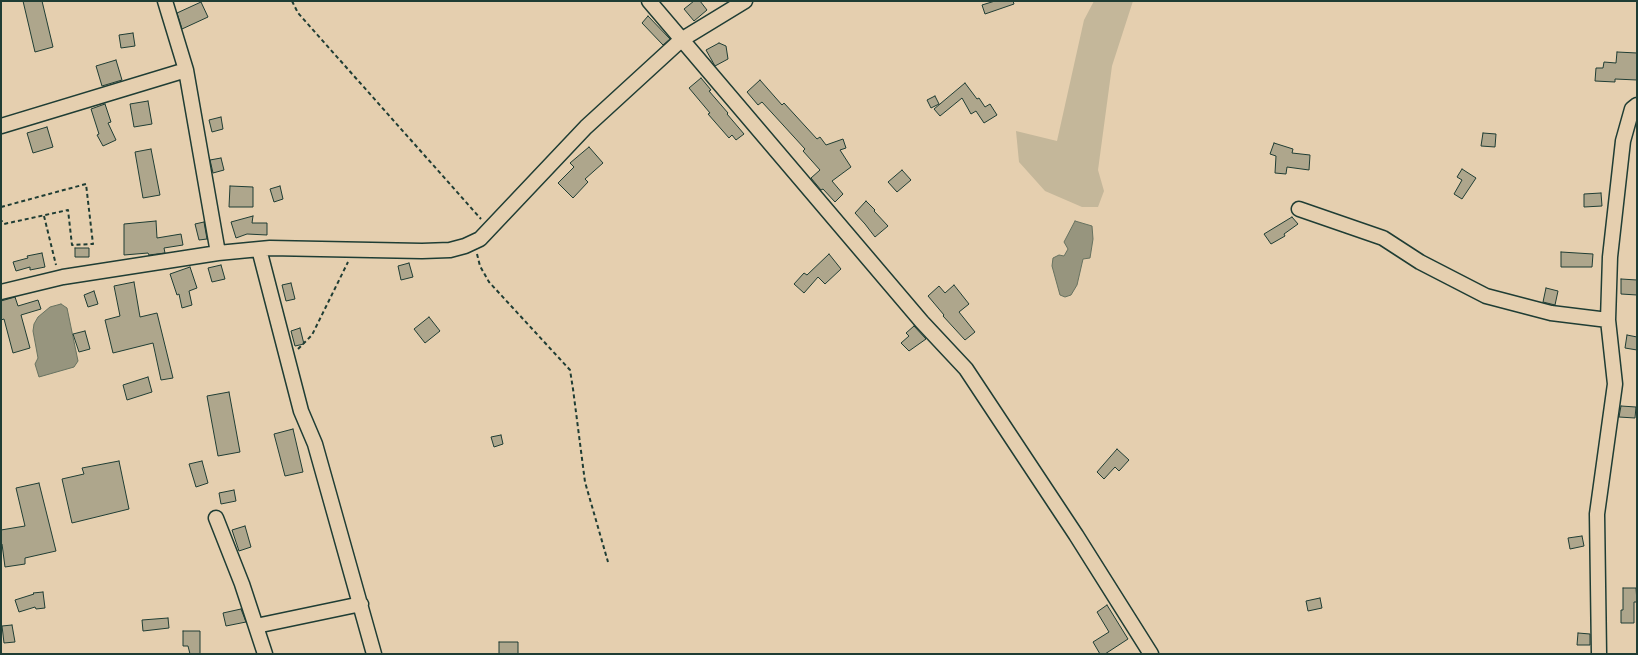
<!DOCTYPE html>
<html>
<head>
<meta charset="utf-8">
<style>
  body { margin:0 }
  #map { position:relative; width:1638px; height:655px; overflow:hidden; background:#e5cfaf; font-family:"Playpen Sans",sans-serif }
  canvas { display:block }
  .frame { position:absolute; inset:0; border:2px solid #1f3d34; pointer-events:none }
</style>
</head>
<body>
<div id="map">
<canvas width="1638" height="655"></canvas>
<div class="frame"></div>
</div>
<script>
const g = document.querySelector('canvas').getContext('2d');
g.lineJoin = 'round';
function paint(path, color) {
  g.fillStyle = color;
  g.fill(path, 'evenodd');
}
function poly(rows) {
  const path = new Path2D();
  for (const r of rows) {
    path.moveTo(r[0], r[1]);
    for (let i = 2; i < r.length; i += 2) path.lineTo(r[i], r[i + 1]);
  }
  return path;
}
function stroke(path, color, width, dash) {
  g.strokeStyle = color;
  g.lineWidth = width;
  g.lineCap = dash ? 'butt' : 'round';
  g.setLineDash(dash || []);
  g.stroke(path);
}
paint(poly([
  [1094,1,1133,1,1112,66,1098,170,1104,191,1098,207,1082,207,1045,191,1019,162,1016,131,1057,141,1084,20]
]), '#c4b79a');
const water = poly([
  [1075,221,1092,226,1093,239,1090,258,1083,259,1077,285,1071,295,1065,297,1060,295,1052,266,1053,258,1059,255,1064,256,1068,249,1064,242,1075,221],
  [61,304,67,308,78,361,74,367,39,377,35,364,38,358,33,331,34,324,38,317,50,307,61,304]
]);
paint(water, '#97957e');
stroke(water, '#677260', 1);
const building = poly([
  [23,1,42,1,53,47,35,52,23,1],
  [694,1,700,1,707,10,694,21,684,9,694,1],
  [995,1,1013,1,1014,4,985,14,982,5,995,1],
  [201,2,208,17,182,29,177,13,201,2],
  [648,16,670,39,663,45,642,23,648,16],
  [133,33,135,46,121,48,119,35,133,33],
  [719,43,726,46,728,59,715,66,706,50,719,43],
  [1617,52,1637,53,1637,80,1615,79,1615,82,1595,81,1596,68,1603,68,1604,62,1616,63,1617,52],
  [116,60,122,80,102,86,96,66,116,60],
  [701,78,711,90,709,91,728,113,727,114,744,134,736,140,732,135,729,138,708,114,710,113,689,88,701,78],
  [760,80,782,105,784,103,817,139,820,137,826,145,843,139,846,148,840,150,851,167,832,181,843,194,835,202,823,189,821,190,811,178,820,170,803,151,805,149,762,102,758,105,747,92,760,80],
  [965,83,977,99,979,98,985,107,990,104,997,115,984,123,976,111,971,114,962,98,940,116,934,109,965,83],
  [935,96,939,104,931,108,927,100,935,96],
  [148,101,152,124,134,127,130,104,148,101],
  [105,104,111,122,108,123,116,140,103,146,97,135,99,134,91,109,105,104],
  [221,117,223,129,212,132,209,120,221,117],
  [47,127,53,147,33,153,27,133,47,127],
  [1483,133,1496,134,1495,147,1481,146,1483,133],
  [1274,143,1293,149,1292,153,1310,155,1309,170,1287,167,1286,174,1275,173,1276,156,1270,154,1274,143],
  [589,147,603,163,585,179,588,182,573,198,558,183,574,167,570,163,589,147],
  [151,149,160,195,143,198,135,152,151,149],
  [221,158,224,170,213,173,210,160,221,158],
  [1462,169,1476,178,1462,199,1454,194,1462,180,1457,177,1462,169],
  [902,170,911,180,897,192,888,182,902,170],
  [230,186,253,187,253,207,229,207,230,186],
  [280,186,283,199,274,202,270,189,280,186],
  [1601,193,1602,206,1584,207,1584,194,1601,193],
  [866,201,875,210,874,211,888,226,875,237,865,224,855,213,866,201],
  [253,216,252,223,267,223,267,235,247,234,236,238,231,222,253,216],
  [1292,217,1298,224,1284,234,1285,236,1271,244,1264,234,1292,217],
  [156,221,157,238,181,234,183,245,164,248,165,253,149,255,148,253,124,255,124,224,156,221],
  [204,222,207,239,199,240,195,224,204,222],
  [75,248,89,248,89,257,75,257,75,248],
  [1561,252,1593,254,1592,267,1561,267,1561,252],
  [42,253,45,267,30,270,30,267,16,271,13,262,28,258,27,256,42,253],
  [829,254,841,269,825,284,818,277,804,293,794,284,804,273,807,275,829,254],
  [409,263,413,277,401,280,398,266,409,263],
  [221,265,225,279,212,282,208,268,221,265],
  [190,267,197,288,189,291,192,305,182,308,179,294,177,295,170,274,190,267],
  [1621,279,1637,280,1637,295,1621,294,1621,279],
  [134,282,140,317,157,313,173,378,161,380,153,343,113,353,105,320,120,316,114,286,134,282],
  [291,283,295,299,286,301,282,285,291,283],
  [954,285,969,304,959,312,975,332,965,340,943,316,944,315,928,296,939,286,945,293,954,285],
  [1546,288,1558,291,1555,305,1543,302,1546,288],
  [94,291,98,304,88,307,84,295,94,291],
  [15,297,18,306,38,300,41,309,21,315,30,348,13,353,4,319,1,320,1,301,15,297],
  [429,317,440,331,425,343,414,329,429,317],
  [914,326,926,339,909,351,901,343,909,336,906,333,914,326],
  [300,328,304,344,295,346,291,331,300,328],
  [85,331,90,349,79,352,73,334,85,331],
  [1627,335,1637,337,1637,350,1625,348,1627,335],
  [148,377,152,392,127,400,123,385,148,377],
  [229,392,240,452,218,456,207,396,229,392],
  [1621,406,1636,407,1635,418,1619,417,1621,406],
  [293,429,303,472,285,476,274,434,293,429],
  [501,435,503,444,494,447,491,437,501,435],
  [1117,449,1129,460,1119,471,1115,467,1104,479,1097,472,1117,449],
  [119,461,129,509,72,523,62,479,84,474,82,468,119,461],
  [202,461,208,483,196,487,189,464,202,461],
  [39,483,56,551,25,558,25,564,5,567,2,544,1,545,1,530,25,526,16,488,39,483],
  [234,490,236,501,221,504,219,493,234,490],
  [245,526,251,547,239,551,232,530,245,526],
  [1582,536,1584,546,1570,549,1568,538,1582,536],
  [1623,588,1636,588,1637,602,1634,602,1634,623,1621,623,1621,610,1623,610,1623,588],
  [43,592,45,608,36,609,35,607,19,612,15,600,34,594,33,593,43,592],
  [1320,598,1322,608,1308,611,1306,601,1320,598],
  [1107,605,1128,639,1105,654,1100,654,1093,642,1109,632,1097,612,1107,605],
  [241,609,246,622,226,626,223,613,241,609],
  [168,618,169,628,143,631,142,620,168,618],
  [12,625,15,642,4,643,2,626,12,625],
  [183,631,200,631,200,654,190,654,188,646,183,646,183,631],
  [1578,633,1590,634,1590,645,1577,645,1578,633],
  [499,642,518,642,518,654,499,654,499,642]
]);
paint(building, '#aea68c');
stroke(building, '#1f3d34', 1);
const minor = poly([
  [165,1,186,70,218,253],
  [649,1,922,322,966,369,1076,535,1151,654],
  [1,126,186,70],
  [1299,209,1383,238,1420,262,1486,296,1551,313,1608,320],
  [259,249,301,411,315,444,374,654],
  [1,292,63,277,218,253,270,248,422,251,450,250,465,246,480,239,586,127,681,40,745,1],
  [216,518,242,584,265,654],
  [256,626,361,604],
  [1599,654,1597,514,1615,384,1608,320,1610,257,1623,141,1632,109,1637,105]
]);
stroke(minor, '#1f3d34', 17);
stroke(poly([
  [292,1,298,13,481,219],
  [1,207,86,184,93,244,72,245,68,210,4,224,1,220],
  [44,216,56,265],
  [477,254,480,266,489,282,570,370,573,389,585,482,608,562],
  [298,349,312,335,348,262]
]), '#1f3d34', 2, [4, 3]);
stroke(minor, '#e5cfaf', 14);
</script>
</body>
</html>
